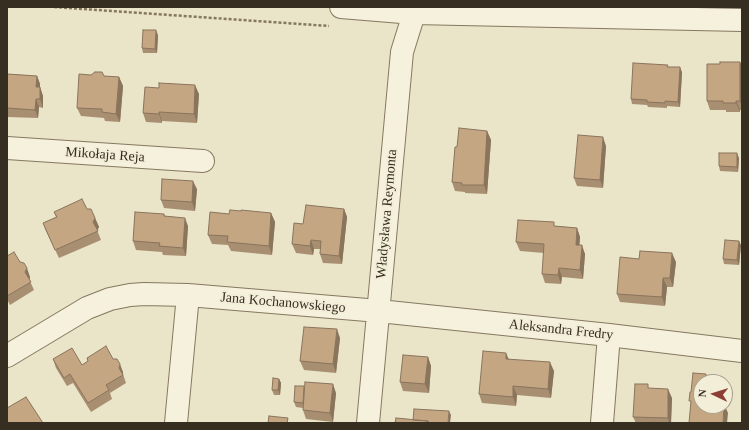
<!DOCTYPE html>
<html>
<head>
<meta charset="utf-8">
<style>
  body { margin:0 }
  #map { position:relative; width:749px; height:430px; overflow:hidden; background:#eae4c9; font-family:"Times New Roman",serif }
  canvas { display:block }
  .frame { position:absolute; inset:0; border:8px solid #372e22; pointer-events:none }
  .north { position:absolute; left:693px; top:374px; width:40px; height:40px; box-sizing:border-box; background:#f2eed8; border:1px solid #a7a18f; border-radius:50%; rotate:274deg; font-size:11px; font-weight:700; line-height:16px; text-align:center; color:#372e22 }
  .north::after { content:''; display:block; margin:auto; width:14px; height:18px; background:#8d3f36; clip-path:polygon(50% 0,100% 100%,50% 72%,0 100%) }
</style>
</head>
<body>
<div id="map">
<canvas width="749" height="430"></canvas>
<div class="frame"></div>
<div class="north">N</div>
</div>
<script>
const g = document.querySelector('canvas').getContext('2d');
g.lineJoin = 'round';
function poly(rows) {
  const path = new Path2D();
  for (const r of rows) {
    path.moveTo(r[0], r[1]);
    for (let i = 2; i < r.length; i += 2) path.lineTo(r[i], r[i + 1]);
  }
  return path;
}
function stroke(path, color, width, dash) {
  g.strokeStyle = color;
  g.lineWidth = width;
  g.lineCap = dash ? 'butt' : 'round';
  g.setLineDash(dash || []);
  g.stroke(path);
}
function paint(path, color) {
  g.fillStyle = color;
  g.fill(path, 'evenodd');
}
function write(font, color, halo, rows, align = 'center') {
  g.font = font + ' "Times New Roman",serif';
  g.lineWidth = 4;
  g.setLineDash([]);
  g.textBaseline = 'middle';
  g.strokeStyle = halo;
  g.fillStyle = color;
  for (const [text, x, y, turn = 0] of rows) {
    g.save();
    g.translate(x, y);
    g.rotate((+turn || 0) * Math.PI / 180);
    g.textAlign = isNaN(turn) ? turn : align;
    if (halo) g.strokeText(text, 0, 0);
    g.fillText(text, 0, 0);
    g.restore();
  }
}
const street = poly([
  [341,7,414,13,742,20],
  [7,148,203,161],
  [7,356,87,308,110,299,130,295,144,294,188,295,379,311,609,335,742,351],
  [176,423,188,295],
  [368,423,402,52,416,7],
  [602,423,609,335]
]);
stroke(street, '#857860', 24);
stroke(poly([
  [54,7,329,26]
]), '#857860', 2.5, [3, 2]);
stroke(street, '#f6f1dc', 22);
paint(poly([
  [158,35,157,53,143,53,142,48],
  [740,62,742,67,742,110,740,110,740,112,726,112,726,110,710,110,707,101,720,64],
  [668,67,682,72,680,107,667,106,667,108,648,107,647,105,632,104,631,99],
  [7,74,37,76,40,84,40,87,43,96,43,108,39,107,38,118,7,117],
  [104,76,119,77,123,86,120,122,105,121,104,118,81,116,77,108],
  [199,94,197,123,162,121,162,123,146,122,143,113],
  [487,131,491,140,487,194,465,193,465,192,455,191,452,182,457,147],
  [606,146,603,188,577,186,574,178],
  [739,158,738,172,720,171,719,166],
  [197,189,195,211,164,208,161,200],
  [87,209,95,218,99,227,97,230,101,240,59,258,46,231,43,223,56,217,54,212],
  [344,209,347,217,342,264,323,263,320,254,321,249,314,249,313,255,296,253,292,244],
  [271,213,275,222,272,255,231,251,228,245,212,244,208,235,229,214],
  [164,214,165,216,188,226,186,256,163,255,162,252,136,250,133,241],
  [556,226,577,228,580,237,579,245,585,254,583,279,562,277,561,284,545,283,542,274,544,253,520,251,516,242],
  [741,245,739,265,724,264,723,259],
  [7,256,20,262,30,277,29,279,34,290,10,305,8,301,7,302],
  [676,262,673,287,667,287,665,306,620,302,617,294],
  [340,338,336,373,304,370,300,361],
  [428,357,431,366,429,393,403,391,400,382],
  [87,358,113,359,123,372,123,374,126,383,110,393,112,399,91,412,73,383,67,386,56,368,53,359,82,365,88,361],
  [509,359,554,371,551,398,517,395,516,406,482,403,479,394],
  [279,379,281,383,280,395,274,395,272,390],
  [650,389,672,398,671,423,636,423,633,417],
  [336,393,333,422,306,419,303,410,303,408,296,407,294,402]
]), '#a98f71');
paint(poly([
  [156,30,158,35,157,53,155,49],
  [740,62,742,67,742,107,740,101],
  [680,67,682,72,680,107,678,102],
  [37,76,40,84,39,96,36,87],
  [119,77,123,86,120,122,116,114],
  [195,85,199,94,197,123,194,114],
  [40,87,43,96,43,108,40,99],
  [36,99,39,107,38,118,35,110],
  [736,101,740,110,740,112,736,103],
  [159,112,162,121,162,123,159,114],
  [487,131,491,140,487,194,484,185],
  [603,137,606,146,603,188,600,180],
  [737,153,739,158,738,172,737,167],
  [193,181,197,189,195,211,192,202],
  [344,209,347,217,342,264,339,256],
  [271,213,275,222,272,255,269,246],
  [95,218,99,227,97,231,93,222],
  [185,218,188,226,186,256,183,248],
  [577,228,580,237,579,253,576,245],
  [311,240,314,249,313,255,310,246],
  [739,241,741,245,739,265,737,260],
  [582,245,585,254,583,279,580,270],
  [672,253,676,262,673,287,670,278],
  [27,268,30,277,29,281,25,272],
  [559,268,562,277,561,284,558,275],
  [663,278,667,287,665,306,662,297],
  [337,329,340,338,336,373,333,364],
  [506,353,510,362,506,359],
  [428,357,431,366,429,393,425,384],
  [550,362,554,371,551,398,548,389],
  [120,364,123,372,123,375,119,368],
  [706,374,709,382,706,382],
  [279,379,281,383,280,395,278,390],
  [333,384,336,393,333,422,330,413],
  [513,386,517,395,516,406,513,397],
  [668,389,672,398,671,423,669,423,668,418],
  [724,406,725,406,728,413,727,423,723,423],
  [449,411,451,415,450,423,448,423]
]), '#89745c');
const building = poly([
  [143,30,156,30,155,49,142,48,143,30],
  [720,62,740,62,740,101,736,101,736,103,723,103,723,101,707,101,707,64,720,64,720,62],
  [633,63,668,65,667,67,680,67,678,102,665,101,665,103,647,102,647,100,631,99,633,63],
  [95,72,102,72,104,76,119,77,116,114,102,112,102,109,77,108,79,74,91,75,95,72],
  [7,74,37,76,36,87,40,87,40,99,36,99,35,110,7,108,7,74],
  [159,83,195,85,194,114,159,112,159,114,143,113,145,87,159,88,159,83],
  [459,128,487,131,484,185,462,185,462,183,452,182,455,147,457,147,459,128],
  [578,135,603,137,600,180,574,178,578,135],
  [719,153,737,153,737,167,719,166,719,153],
  [162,179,193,181,192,202,161,200,162,179],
  [82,199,87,209,91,209,95,218,93,222,98,231,55,250,43,223,57,217,54,212,82,199],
  [306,205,344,209,339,256,320,254,321,241,311,240,310,246,292,244,294,223,303,224,306,205],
  [230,210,241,211,241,210,271,213,269,246,227,242,228,236,208,235,210,212,229,214,230,210],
  [135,212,164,214,164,216,185,218,183,248,159,246,160,243,133,241,135,212],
  [518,220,554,222,554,226,577,228,576,245,582,245,580,270,559,268,558,275,542,274,544,244,516,242,518,220],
  [725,240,739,241,737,260,723,259,725,240],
  [640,251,672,253,670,278,663,278,662,297,617,294,620,257,639,259,640,251],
  [14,252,20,262,24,263,27,268,25,272,31,282,7,296,7,256,14,252],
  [304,327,337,329,333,364,300,361,304,327],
  [106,346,113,359,117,359,120,364,119,368,123,375,106,385,109,390,88,403,70,374,64,378,53,359,72,348,82,365,88,361,87,358,106,346],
  [483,351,506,353,506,359,550,362,548,389,513,386,513,397,479,394,483,351],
  [403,355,428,357,425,384,400,382,403,355],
  [693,373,706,374,706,382,707,382,701,382,701,406,724,406,723,423,689,423,691,401,689,401,690,392,691,392,693,373],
  [273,378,279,379,278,390,272,390,273,378],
  [305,382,333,384,330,413,303,410,305,382],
  [635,384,648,384,648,388,668,389,668,418,633,417,635,384],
  [295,386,304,386,303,403,294,402,295,386],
  [26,397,43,423,7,423,7,408,26,397],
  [414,409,449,411,448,423,429,423,428,421,413,420,414,409],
  [269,416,288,418,287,423,268,423,269,416],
  [396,418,428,421,428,423,395,423,396,418]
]);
paint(building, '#c4a683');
stroke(building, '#89745c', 1);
write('14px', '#372e22', '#f2eed8', [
  ["Mikołaja Reja",105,155,4],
  ["Władysława Reymonta",387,214,-85],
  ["Jana Kochanowskiego",283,303,5],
  ["Aleksandra Fredry",561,330,6]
]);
</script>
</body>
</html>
